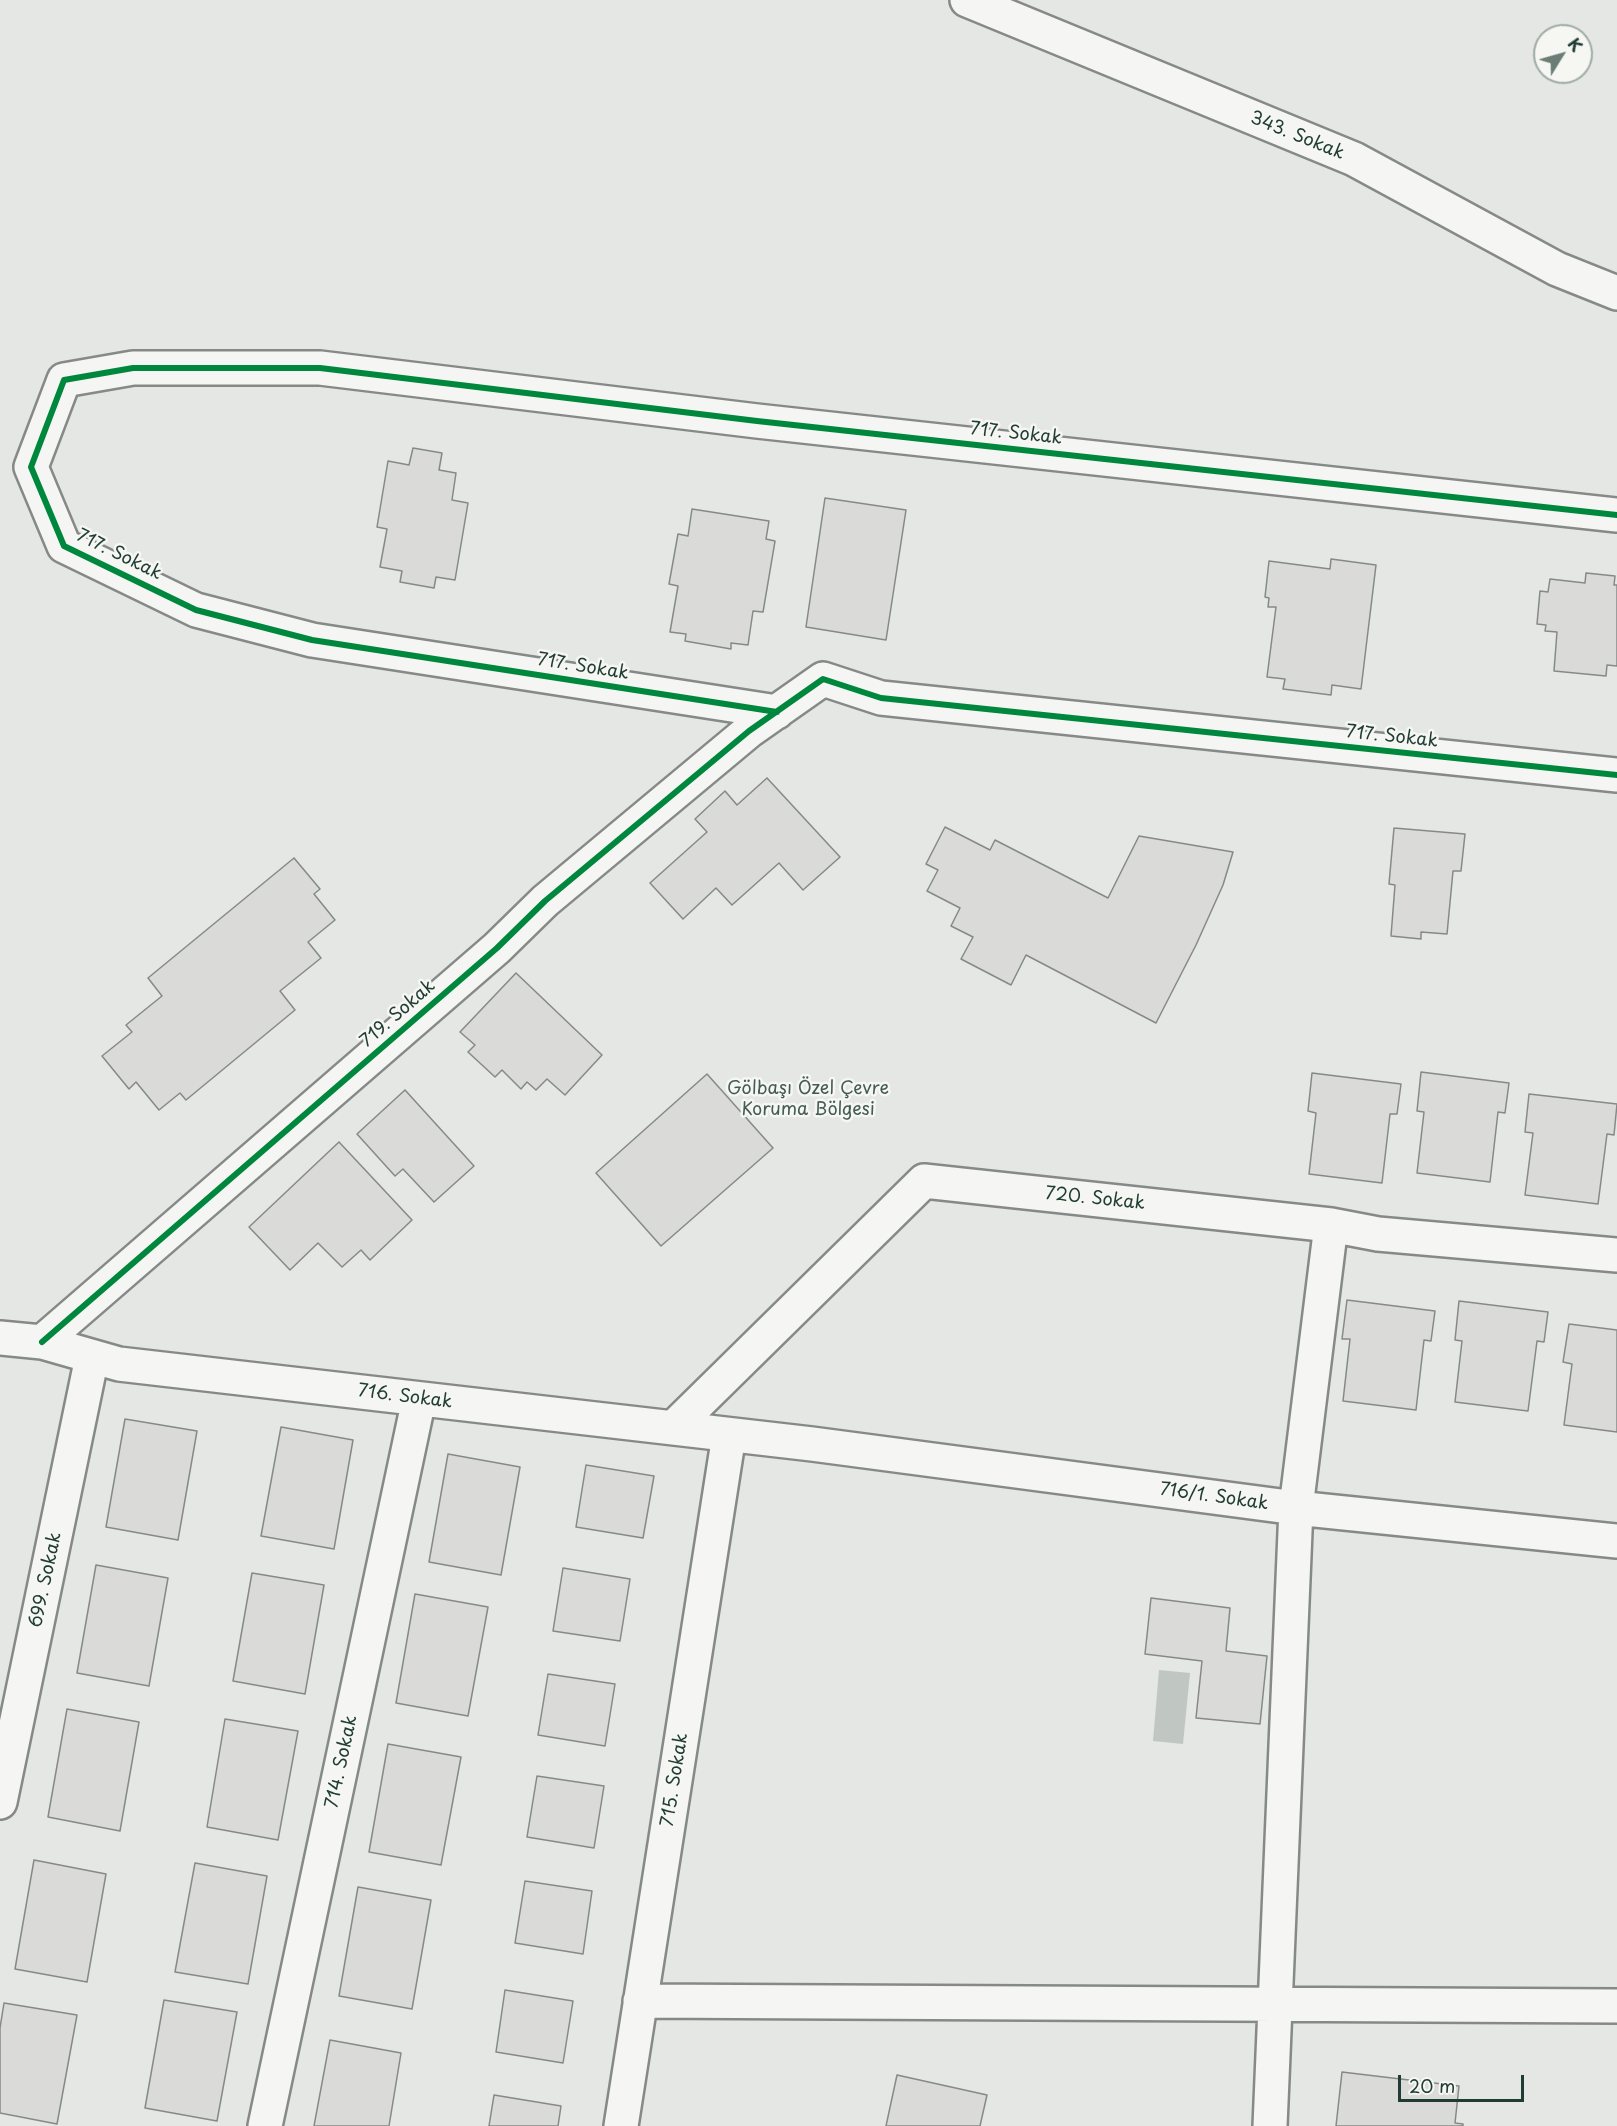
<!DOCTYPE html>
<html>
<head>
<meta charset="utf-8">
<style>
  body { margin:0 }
  #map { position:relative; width:1617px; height:2126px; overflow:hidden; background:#f5f5f3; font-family:"Playpen Sans",sans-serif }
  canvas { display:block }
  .north { position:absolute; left:1533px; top:24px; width:60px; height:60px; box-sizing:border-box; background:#f6f6f2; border:2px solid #a0aca6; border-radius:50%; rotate:53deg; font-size:16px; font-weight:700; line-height:24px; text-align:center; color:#1f3d34 }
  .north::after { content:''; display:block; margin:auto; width:21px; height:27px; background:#6a7d77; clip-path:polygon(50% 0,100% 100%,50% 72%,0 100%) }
  .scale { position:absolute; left:1398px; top:2075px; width:126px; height:27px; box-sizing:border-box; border:3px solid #1f3d34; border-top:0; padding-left:8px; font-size:18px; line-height:21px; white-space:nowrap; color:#1f3d34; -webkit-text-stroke:4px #f6f6f2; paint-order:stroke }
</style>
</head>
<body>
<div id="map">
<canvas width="1617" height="2126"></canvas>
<div class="north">K</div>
<div class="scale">20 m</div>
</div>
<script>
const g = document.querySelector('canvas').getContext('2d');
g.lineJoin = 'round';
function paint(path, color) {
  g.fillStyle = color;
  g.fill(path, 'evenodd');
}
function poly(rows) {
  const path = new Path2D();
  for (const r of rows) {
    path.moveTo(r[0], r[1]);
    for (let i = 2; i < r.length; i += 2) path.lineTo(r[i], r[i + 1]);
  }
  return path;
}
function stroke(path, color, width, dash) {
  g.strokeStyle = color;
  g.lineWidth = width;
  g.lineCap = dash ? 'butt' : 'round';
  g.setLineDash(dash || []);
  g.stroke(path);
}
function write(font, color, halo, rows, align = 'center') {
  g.font = font + ' "Playpen Sans",sans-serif';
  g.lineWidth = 5;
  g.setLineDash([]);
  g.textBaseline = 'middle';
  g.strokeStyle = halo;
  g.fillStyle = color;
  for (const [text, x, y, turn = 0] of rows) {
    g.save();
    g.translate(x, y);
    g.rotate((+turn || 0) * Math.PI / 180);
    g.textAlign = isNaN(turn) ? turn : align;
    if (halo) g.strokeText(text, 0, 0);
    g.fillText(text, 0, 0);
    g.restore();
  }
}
paint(poly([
  [0,0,1617,0,1617,2126,0,2126],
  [1545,36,1581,36,1581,72,1545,72]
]), '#e4e7e3');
paint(poly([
  [1159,1670,1190,1673,1183,1744,1153,1741]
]), '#c0c7c3');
const building = poly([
  [413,448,442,453,439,470,456,473,452,500,468,503,455,580,436,577,434,588,400,582,402,571,380,567,387,529,377,527,388,461,409,465,413,448],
  [825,498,906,510,886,640,806,627,825,498],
  [692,509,769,521,766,539,775,541,763,612,753,611,748,645,731,643,731,649,685,641,686,634,670,632,678,586,669,584,678,534,688,536,692,509],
  [1331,559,1376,565,1361,689,1332,685,1331,695,1283,689,1285,679,1267,677,1276,607,1268,607,1269,598,1265,597,1269,561,1330,569,1331,559],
  [1586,573,1615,576,1614,585,1617,585,1617,666,1607,665,1606,676,1554,671,1557,632,1545,631,1546,625,1537,624,1540,591,1548,592,1550,579,1585,583,1586,573],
  [767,778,840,857,803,890,779,863,732,905,716,888,683,919,650,883,707,832,695,819,725,791,737,805,767,778],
  [945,827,990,850,995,840,1108,898,1139,836,1233,852,1223,885,1196,945,1156,1023,1026,955,1011,985,961,959,973,937,951,926,960,908,927,891,938,870,926,864,945,827],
  [1394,828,1465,834,1461,871,1453,871,1447,934,1421,932,1421,939,1391,936,1395,885,1389,884,1394,828],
  [294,858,320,889,314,894,335,920,308,942,321,958,280,991,295,1010,186,1100,180,1093,159,1110,136,1082,129,1089,102,1056,132,1032,126,1025,162,996,148,978,294,858],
  [516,973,602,1055,565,1095,547,1079,536,1090,527,1082,521,1089,502,1070,495,1077,468,1052,475,1045,460,1032,516,973],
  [1421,1072,1509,1083,1505,1113,1498,1112,1490,1182,1417,1173,1424,1112,1417,1111,1421,1072],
  [1312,1073,1401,1084,1397,1114,1390,1114,1382,1183,1309,1174,1316,1113,1308,1111,1312,1073],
  [707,1074,773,1148,661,1246,596,1173,707,1074],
  [405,1090,474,1166,434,1202,403,1169,395,1176,357,1134,405,1090],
  [1529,1094,1617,1104,1614,1135,1607,1134,1598,1204,1525,1195,1533,1133,1525,1132,1529,1094],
  [339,1142,412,1220,370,1260,361,1250,342,1267,318,1243,290,1270,249,1227,339,1142],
  [1347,1300,1435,1311,1431,1341,1424,1340,1416,1410,1343,1401,1350,1339,1342,1339,1347,1300],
  [1459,1301,1548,1312,1544,1342,1537,1341,1528,1411,1455,1402,1462,1341,1455,1340,1459,1301],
  [1569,1324,1617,1330,1617,1432,1564,1425,1572,1364,1563,1362,1569,1324],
  [125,1419,197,1431,178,1540,106,1527,125,1419],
  [281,1427,353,1440,334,1549,261,1536,281,1427],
  [448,1454,520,1467,501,1575,429,1562,448,1454],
  [586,1465,654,1476,643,1538,576,1527,586,1465],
  [96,1565,168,1578,149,1686,77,1673,96,1565],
  [563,1568,630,1579,620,1641,553,1631,563,1568],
  [252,1573,324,1585,305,1694,233,1681,252,1573],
  [415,1594,488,1607,468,1716,396,1703,415,1594],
  [1151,1598,1230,1608,1226,1651,1267,1656,1260,1724,1196,1718,1202,1661,1145,1654,1151,1598],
  [548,1674,615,1684,605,1746,538,1735,548,1674],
  [67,1709,139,1722,120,1831,48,1817,67,1709],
  [225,1719,298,1731,278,1840,207,1827,225,1719],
  [388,1744,461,1757,441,1865,369,1852,388,1744],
  [537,1776,604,1786,594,1848,527,1837,537,1776],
  [34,1860,106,1874,87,1982,15,1969,34,1860],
  [195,1863,267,1876,248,1984,175,1972,195,1863],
  [525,1881,592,1891,583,1954,515,1943,525,1881],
  [358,1887,431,1900,412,2009,339,1996,358,1887],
  [505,1990,573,2001,563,2063,496,2052,505,1990],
  [164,2000,237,2012,217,2121,145,2108,164,2000],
  [4,2003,77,2015,57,2124,0,2113,0,2028,4,2003],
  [330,2040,401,2053,389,2126,314,2126,330,2040],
  [1342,2072,1459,2086,1455,2123,1463,2124,1463,2126,1336,2126,1342,2072],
  [897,2075,987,2095,980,2126,886,2126,897,2075],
  [494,2095,561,2106,558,2126,489,2126,494,2095]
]);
paint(building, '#dadbd9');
stroke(building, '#858a88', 1.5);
const minor = poly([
  [967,0,1354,159,1557,269,1617,293],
  [777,712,312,640,196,610,64,546,31,467,64,380,133,368,320,368,757,421,1617,515],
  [0,1338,42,1342,119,1364,812,1444,1296,1508,1617,1541],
  [42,1342,497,948,545,901,749,731,823,679,881,698,1617,775],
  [673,1428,924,1181,1331,1225,1378,1234,1617,1255],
  [0,1802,92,1357],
  [640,2001,1617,2006],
  [265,2126,419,1399],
  [621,2126,729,1435],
  [1270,2126,1296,1508,1331,1225]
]);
stroke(minor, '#858a88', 38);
stroke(minor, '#f5f5f3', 33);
stroke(poly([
  [777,712,312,640,196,610,64,546,31,467,64,380,133,368,320,368,757,421,1617,515],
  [42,1342,497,948,545,901,749,731,823,679,881,698,1617,775]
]), '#00873e', 6);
write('18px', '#1f3d34', '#f6f6f2', [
  ["343. Sokak",1297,136,22],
  ["717. Sokak",1016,434,6],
  ["717. Sokak",119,555,26],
  ["717. Sokak",583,667,9],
  ["717. Sokak",1392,737,6],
  ["719. Sokak",398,1014,-41],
  ["720. Sokak",1095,1199,6],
  ["716. Sokak",405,1397,7],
  ["716/1. Sokak",1214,1497,8],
  ["699. Sokak",46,1580,-78],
  ["714. Sokak",342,1762,-78],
  ["715. Sokak",675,1780,-81]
]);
write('18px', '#445d54', '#f6f6f2', [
  ["Gölbaşı Özel Çevre",808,1089],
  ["Koruma Bölgesi",808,1110]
]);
</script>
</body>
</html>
